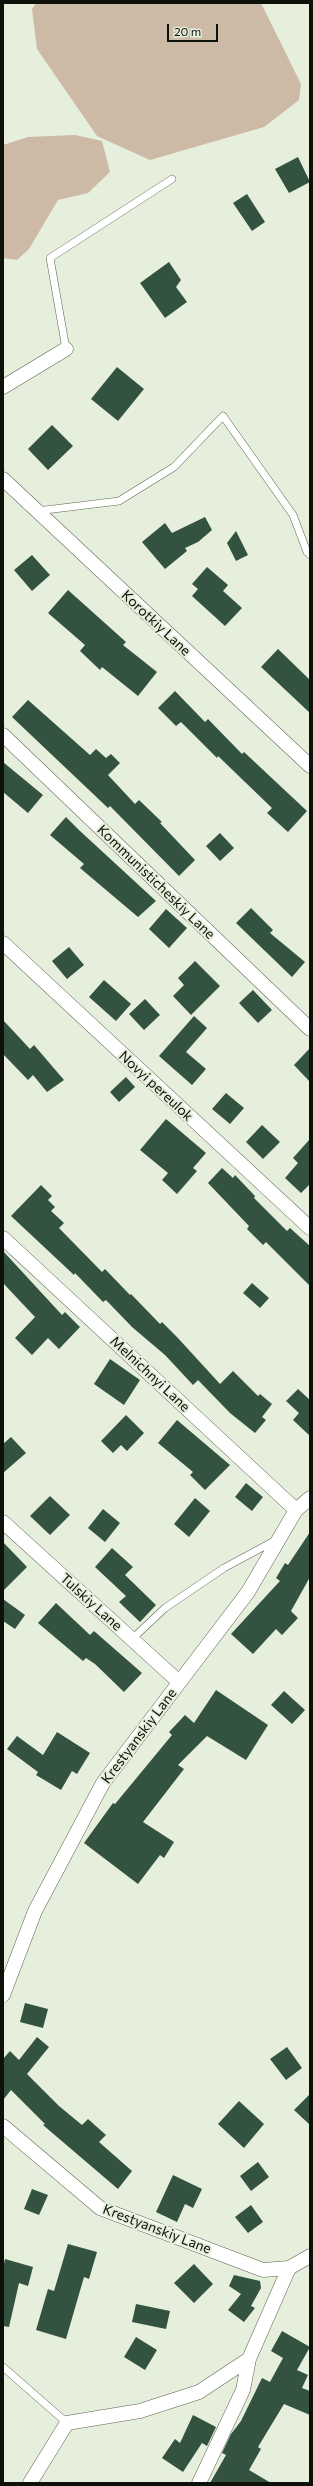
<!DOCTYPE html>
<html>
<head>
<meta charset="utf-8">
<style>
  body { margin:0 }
  #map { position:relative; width:313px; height:2486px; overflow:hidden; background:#e6efdb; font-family:Commissioner,sans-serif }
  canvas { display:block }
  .frame { position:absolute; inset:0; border:4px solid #0e110a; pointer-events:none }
  .scale { position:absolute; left:167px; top:24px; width:51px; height:18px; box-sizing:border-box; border:2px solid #0e110a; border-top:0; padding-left:5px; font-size:12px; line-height:14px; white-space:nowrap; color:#0e110a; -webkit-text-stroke:3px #e6efdb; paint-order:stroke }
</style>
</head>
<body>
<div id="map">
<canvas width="313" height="2486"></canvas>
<div class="frame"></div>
<div class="scale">20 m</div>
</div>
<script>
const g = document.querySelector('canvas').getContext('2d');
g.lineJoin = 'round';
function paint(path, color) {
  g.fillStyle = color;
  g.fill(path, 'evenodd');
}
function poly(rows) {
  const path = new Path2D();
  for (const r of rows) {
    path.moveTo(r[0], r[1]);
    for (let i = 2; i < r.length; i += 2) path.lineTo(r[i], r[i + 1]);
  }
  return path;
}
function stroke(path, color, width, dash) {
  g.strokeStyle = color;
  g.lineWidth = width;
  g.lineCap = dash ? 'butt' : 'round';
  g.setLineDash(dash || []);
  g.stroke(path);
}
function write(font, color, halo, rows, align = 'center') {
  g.font = font + ' Commissioner,sans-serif';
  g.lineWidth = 4;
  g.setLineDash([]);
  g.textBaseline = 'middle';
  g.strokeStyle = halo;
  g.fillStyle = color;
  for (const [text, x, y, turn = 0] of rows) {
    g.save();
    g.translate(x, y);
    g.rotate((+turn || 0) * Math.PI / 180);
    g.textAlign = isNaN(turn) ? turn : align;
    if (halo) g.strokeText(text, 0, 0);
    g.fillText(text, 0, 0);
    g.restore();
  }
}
paint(poly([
  [36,3,261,3,301,84,299,100,264,127,150,160,97,136,37,49,32,9],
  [75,135,102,141,110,172,88,193,58,200,29,249,17,260,3,258,3,145,28,137]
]), '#ccbaa7');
paint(poly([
  [298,157,310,182,289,193,275,169],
  [247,194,265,222,252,231,233,203],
  [169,262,181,280,176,287,187,302,165,318,140,283],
  [117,367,144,389,118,421,91,399],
  [52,425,73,446,48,470,28,449],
  [205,517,212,530,198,542,185,548,187,551,165,569,142,542,165,523,172,533],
  [236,531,248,555,236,561,227,543],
  [32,555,50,575,32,591,14,570],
  [207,567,228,585,223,591,242,608,225,626,192,596,198,589,192,584],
  [68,590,126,642,123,645,157,672,138,696,102,667,100,670,80,651,85,645,48,613],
  [278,649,310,680,310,713,261,667],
  [175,691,205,722,208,719,242,754,244,752,307,811,288,832,267,813,272,808,218,756,217,758,181,722,176,726,158,708],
  [28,700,90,755,96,749,106,758,111,754,120,763,108,775,135,804,139,800,162,822,160,823,195,860,179,876,110,806,108,808,12,717],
  [3,762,43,795,28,813,3,792],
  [66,817,80,831,156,901,138,917,80,868,84,864,50,835],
  [220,833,234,848,220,861,206,846],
  [251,908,273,930,270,933,305,962,292,977,236,923],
  [166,909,187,928,169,948,149,929],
  [69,947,84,965,67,979,52,961],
  [195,961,220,986,191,1015,173,996,184,985,178,978],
  [104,980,131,1004,116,1021,89,997],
  [253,990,272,1010,258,1023,239,1003],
  [145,999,160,1015,144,1030,129,1014],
  [194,1016,207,1028,186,1052,206,1069,192,1085,159,1056],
  [3,1020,30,1049,34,1045,64,1080,47,1092,33,1075,28,1080,3,1054],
  [310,1048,310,1082,294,1065],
  [126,1077,135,1087,119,1102,110,1092],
  [226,1093,244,1108,230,1124,212,1109],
  [166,1119,206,1153,193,1168,197,1171,177,1194,162,1180,168,1173,140,1150],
  [262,1125,280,1142,263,1159,246,1142],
  [310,1139,310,1184,301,1193,285,1178,298,1163,293,1158],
  [222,1168,233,1178,235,1175,255,1196,254,1198,287,1231,290,1228,310,1246,310,1286,266,1242,263,1245,247,1229,249,1226,208,1183],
  [41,1185,52,1196,48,1200,55,1207,51,1211,64,1223,59,1228,102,1272,105,1269,130,1295,131,1294,160,1324,162,1322,177,1337,220,1384,233,1371,258,1396,260,1394,272,1404,262,1417,266,1420,255,1433,230,1413,198,1380,193,1385,165,1355,132,1327,106,1300,103,1302,75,1273,74,1275,11,1216],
  [3,1251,62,1315,65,1312,80,1327,59,1349,48,1338,32,1355,15,1338,35,1317,3,1283],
  [252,1283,269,1298,260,1308,243,1293],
  [110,1359,140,1380,124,1405,94,1384],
  [298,1389,310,1400,310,1436,293,1420,299,1413,286,1401],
  [126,1415,144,1433,127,1451,121,1445,113,1453,101,1441],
  [177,1420,230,1465,205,1490,190,1475,193,1472,158,1443],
  [11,1437,26,1453,3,1473,3,1444],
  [246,1483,263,1497,252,1511,235,1497],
  [50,1496,70,1515,50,1535,30,1516],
  [195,1498,210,1511,189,1537,174,1524],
  [103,1509,120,1523,105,1542,88,1528],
  [310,1532,310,1577,291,1611,298,1618,282,1635,276,1629,253,1654,231,1634,280,1581,276,1578,285,1563,288,1565],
  [3,1542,27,1567,3,1591],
  [112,1548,133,1567,125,1575,156,1605,140,1622,119,1602,126,1596,95,1567],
  [3,1599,25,1615,15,1629,3,1621],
  [56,1603,90,1635,94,1631,142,1673,124,1692,95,1664,86,1658,83,1661,38,1623],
  [216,1690,268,1725,246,1760,207,1736,178,1765,184,1769,143,1822,174,1842,164,1858,160,1855,138,1884,84,1843,113,1803,115,1804,172,1735,169,1732,185,1715,194,1723],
  [284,1691,305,1710,292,1724,271,1705],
  [57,1732,90,1753,77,1774,72,1771,61,1790,36,1775,38,1772,7,1749,17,1736,43,1755],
  [25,2003,48,2009,43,2028,20,2022],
  [37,2037,49,2047,27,2074,59,2106,82,2125,88,2119,106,2135,99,2142,132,2171,118,2189,43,2125,45,2124,11,2090,3,2100,3,2059,10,2051,19,2060],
  [287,2047,302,2068,286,2080,270,2059],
  [310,2094,310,2125,294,2110],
  [239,2101,264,2124,244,2148,218,2124],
  [258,2162,269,2177,251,2191,240,2176],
  [173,2175,202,2189,193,2208,185,2204,177,2222,156,2212],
  [32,2189,48,2195,39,2215,24,2209],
  [251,2205,263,2222,248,2233,235,2217],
  [68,2244,97,2252,89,2279,84,2277,66,2339,36,2330,48,2289,54,2291],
  [5,2259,33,2267,28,2286,19,2283,9,2327,3,2326,3,2268],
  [194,2264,213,2284,194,2303,174,2283],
  [234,2275,260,2281,261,2288,251,2306,255,2308,244,2322,228,2310,241,2294,229,2286],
  [136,2304,170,2311,166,2329,132,2322],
  [282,2331,310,2347,297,2370,308,2375,302,2388,310,2391,310,2415,284,2404,258,2447,261,2449,249,2470,271,2483,210,2483,226,2455,222,2453,231,2434,241,2421,262,2378,270,2382,283,2358,271,2351],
  [136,2337,157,2350,145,2370,124,2357],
  [193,2415,216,2427,207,2446,202,2443,183,2472,162,2458,175,2439,180,2443]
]), '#335340');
const service = poly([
  [66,349,50,258,172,179],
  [37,511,119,501,174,467,223,416,293,515,307,552,310,555],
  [132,1639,165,1608,224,1568,276,1540],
  [3,2367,67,2423]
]);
const minor = poly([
  [3,387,66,349],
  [3,479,310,766],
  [3,735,310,1029],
  [3,943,310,1228],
  [3,1238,296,1510],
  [3,1522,179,1682],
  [3,1995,35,1911,103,1783,248,1592,296,1510,310,1498],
  [3,2126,100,2208,263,2270,289,2268,310,2256],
  [30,2483,67,2423,140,2411,199,2392,249,2359],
  [199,2483,243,2390,249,2359,289,2268]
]);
stroke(service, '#5d6554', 8);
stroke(minor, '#5d6554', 15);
stroke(service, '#fff', 7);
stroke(minor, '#fff', 14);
write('14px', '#0e110a', '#e6efdb', [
  ["Korotkiy Lane",156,623,43],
  ["Kommunisticheskiy Lane",156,882,44],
  ["Novyi pereulok",156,1086,43],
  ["Melnichnyi Lane",150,1374,43],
  ["Tulskiy Lane",91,1602,42],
  ["Krestyanskiy Lane",139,1736,-53],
  ["Krestyanskiy Lane",157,2229,21]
]);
</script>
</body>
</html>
